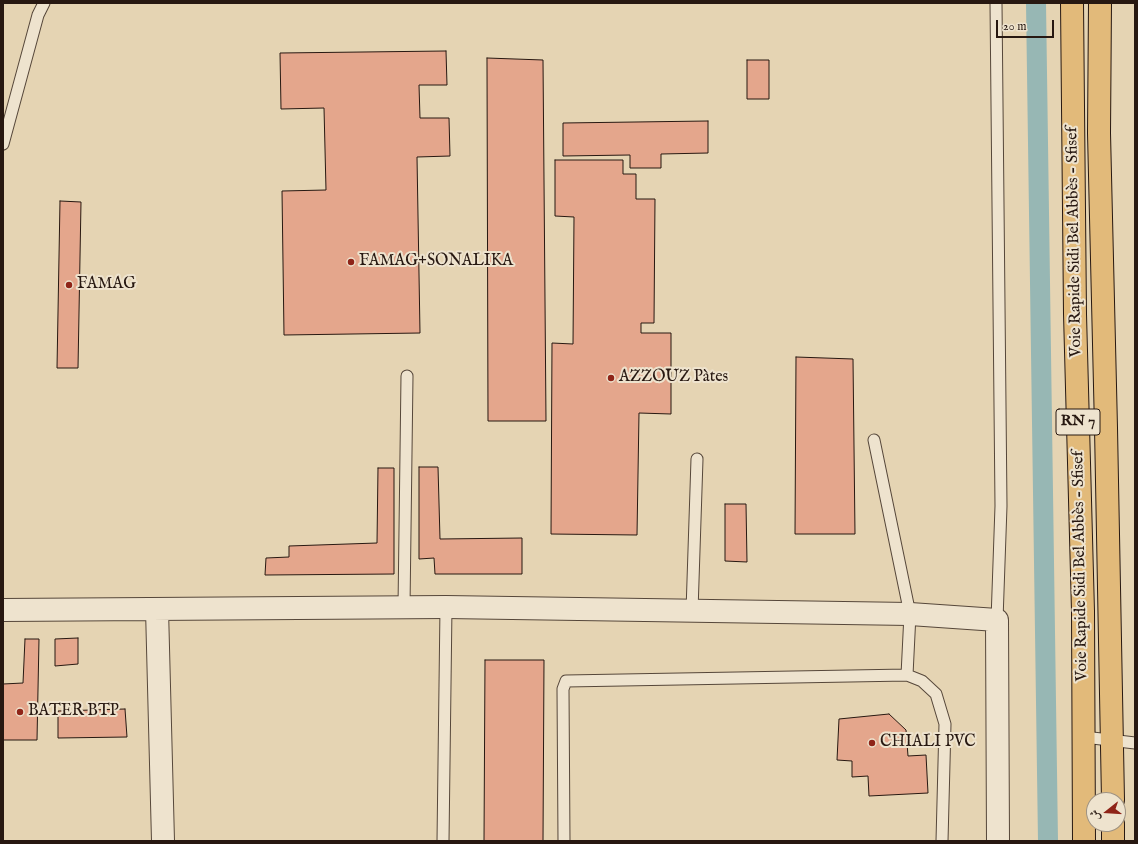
<!DOCTYPE html>
<html>
<head>
<meta charset="utf-8">
<style>
  body { margin:0 }
  #map { position:relative; width:1138px; height:844px; overflow:hidden; background:#e5d4b3; font-family:"IM FELL English",Amiri,serif }
  canvas { display:block }
  .frame { position:absolute; inset:0; border:4px solid #271811; pointer-events:none }
  .north { position:absolute; left:1086px; top:792px; width:40px; height:40px; box-sizing:border-box; background:#eee3ce; border:1px solid #9e9282; border-radius:50%; rotate:253deg; font-size:11px; font-weight:700; line-height:16px; text-align:center; color:#271811 }
  .north::after { content:''; display:block; margin:auto; width:14px; height:18px; background:#8f2418; clip-path:polygon(50% 0,100% 100%,50% 72%,0 100%) }
  .scale { position:absolute; left:996px; top:20px; width:58px; height:18px; box-sizing:border-box; border:2px solid #271811; border-top:0; padding-left:5px; font-size:12px; line-height:14px; white-space:nowrap; color:#271811; -webkit-text-stroke:3px #eee3ce; paint-order:stroke }
</style>
</head>
<body>
<div id="map">
<canvas width="1138" height="844"></canvas>
<div class="frame"></div>
<div class="north">ش</div>
<div class="scale">20 m</div>
</div>
<script>
const g = document.querySelector('canvas').getContext('2d');
g.lineJoin = 'round';
function poly(rows) {
  const path = new Path2D();
  for (const r of rows) {
    path.moveTo(r[0], r[1]);
    for (let i = 2; i < r.length; i += 2) path.lineTo(r[i], r[i + 1]);
  }
  return path;
}
function stroke(path, color, width, dash) {
  g.strokeStyle = color;
  g.lineWidth = width;
  g.lineCap = dash ? 'butt' : 'round';
  g.setLineDash(dash || []);
  g.stroke(path);
}
function paint(path, color) {
  g.fillStyle = color;
  g.fill(path, 'evenodd');
}
function write(font, color, halo, rows, align = 'center') {
  g.font = font + ' "IM FELL English",serif';
  g.lineWidth = 4;
  g.setLineDash([]);
  g.textBaseline = 'middle';
  g.strokeStyle = halo;
  g.fillStyle = color;
  for (const [text, x, y, turn = 0] of rows) {
    g.save();
    g.translate(x, y);
    g.rotate((+turn || 0) * Math.PI / 180);
    g.textAlign = isNaN(turn) ? turn : align;
    if (halo) g.strokeText(text, 0, 0);
    g.fillText(text, 0, 0);
    g.restore();
  }
}
stroke(poly([
  [1036,3,1048,841]
]), '#97b7b4', 20);
const building = poly([
  [446,51,447,85,419,85,420,118,449,118,450,156,417,157,420,333,284,335,282,191,326,190,324,108,281,109,280,53,446,51],
  [487,58,543,60,546,421,488,421,487,58],
  [747,60,769,60,769,99,747,99,747,60],
  [708,121,708,153,661,154,661,168,630,168,630,155,563,156,563,123,708,121],
  [555,160,623,160,623,174,636,174,636,199,655,199,654,323,641,323,641,333,671,333,671,414,639,413,637,535,551,534,552,343,573,344,574,217,555,216,555,160],
  [60,201,81,202,78,368,57,368,60,201],
  [796,357,853,359,855,534,795,534,796,357],
  [419,467,438,467,440,539,522,538,522,574,435,574,434,558,419,559,419,467],
  [378,468,394,468,394,574,265,575,266,558,289,557,289,546,377,543,378,468],
  [725,504,746,504,747,562,725,561,725,504],
  [78,638,78,664,55,666,55,639,78,638],
  [25,639,39,639,37,740,3,740,3,684,23,683,25,639],
  [485,660,544,660,543,841,484,841,485,660],
  [125,709,127,737,58,738,58,711,125,709],
  [889,714,906,730,908,756,926,755,928,793,869,796,868,776,852,777,852,761,837,760,839,719,889,714]
]);
paint(building, '#e4a68c');
stroke(building, '#271811', 1);
const service = poly([
  [996,3,1001,506,997,620],
  [3,144,38,15,44,3],
  [404,607,407,376],
  [692,611,697,459],
  [907,675,922,681,936,694,945,724,942,841],
  [1084,737,1135,743],
  [443,841,446,607],
  [564,841,563,689,566,681,907,675,910,614,874,440]
]);
const minor = poly([
  [157,609,163,841],
  [3,610,446,607,910,614,997,620,998,841]
]);
const trunk = poly([
  [1072,3,1075,314,1083,611,1084,841],
  [1100,3,1099,133,1106,428,1113,800],
  [1113,824,1113,841]
]);
stroke(service, '#56473a', 13);
stroke(minor, '#56473a', 24);
stroke(trunk, '#271811', 24);
stroke(service, '#eee3ce', 11);
stroke(minor, '#eee3ce', 22);
stroke(trunk, '#e2ba7a', 22);
for (const [x, y, r, color] of [
  [351,262,4,"#8f2418"],
  [69,285,4,"#8f2418"],
  [611,378,4,"#8f2418"],
  [20,712,4,"#8f2418"],
  [872,743,4,"#8f2418"]
]) {
  const dot = new Path2D();
  dot.arc(x, y, r, 0, 2 * Math.PI);
  g.fillStyle = color;
  g.fill(dot);
  stroke(dot, '#eee3ce', 1.5);
}
for (const [x, y, w] of [
  [1078,422,44]
]) {
  const box = new Path2D();
  box.roundRect(x - w / 2, y - 13, w, 26, 3);
  g.fillStyle = '#eee3ce';
  g.fill(box);
  stroke(box, '#271811', 1);
}
write('bold 15px', '#271811', null, [
  ["RN 7",1078,422]
]);
write('16px', '#271811', '#eee3ce', [
  ["Voie Rapide Sidi Bel Abbès - Sfisef",1075,242,-91],
  ["Voie Rapide Sidi Bel Abbès - Sfisef",1081,566,-91]
]);
write('16px', '#271811', '#eee3ce', [
  ["FAMAG+SONALIKA",359,262],
  ["FAMAG",77,285],
  ["AZZOUZ Pàtes",619,378],
  ["BATER BTP",28,712],
  ["CHIALI PVC",880,743]
], 'left');
</script>
</body>
</html>
